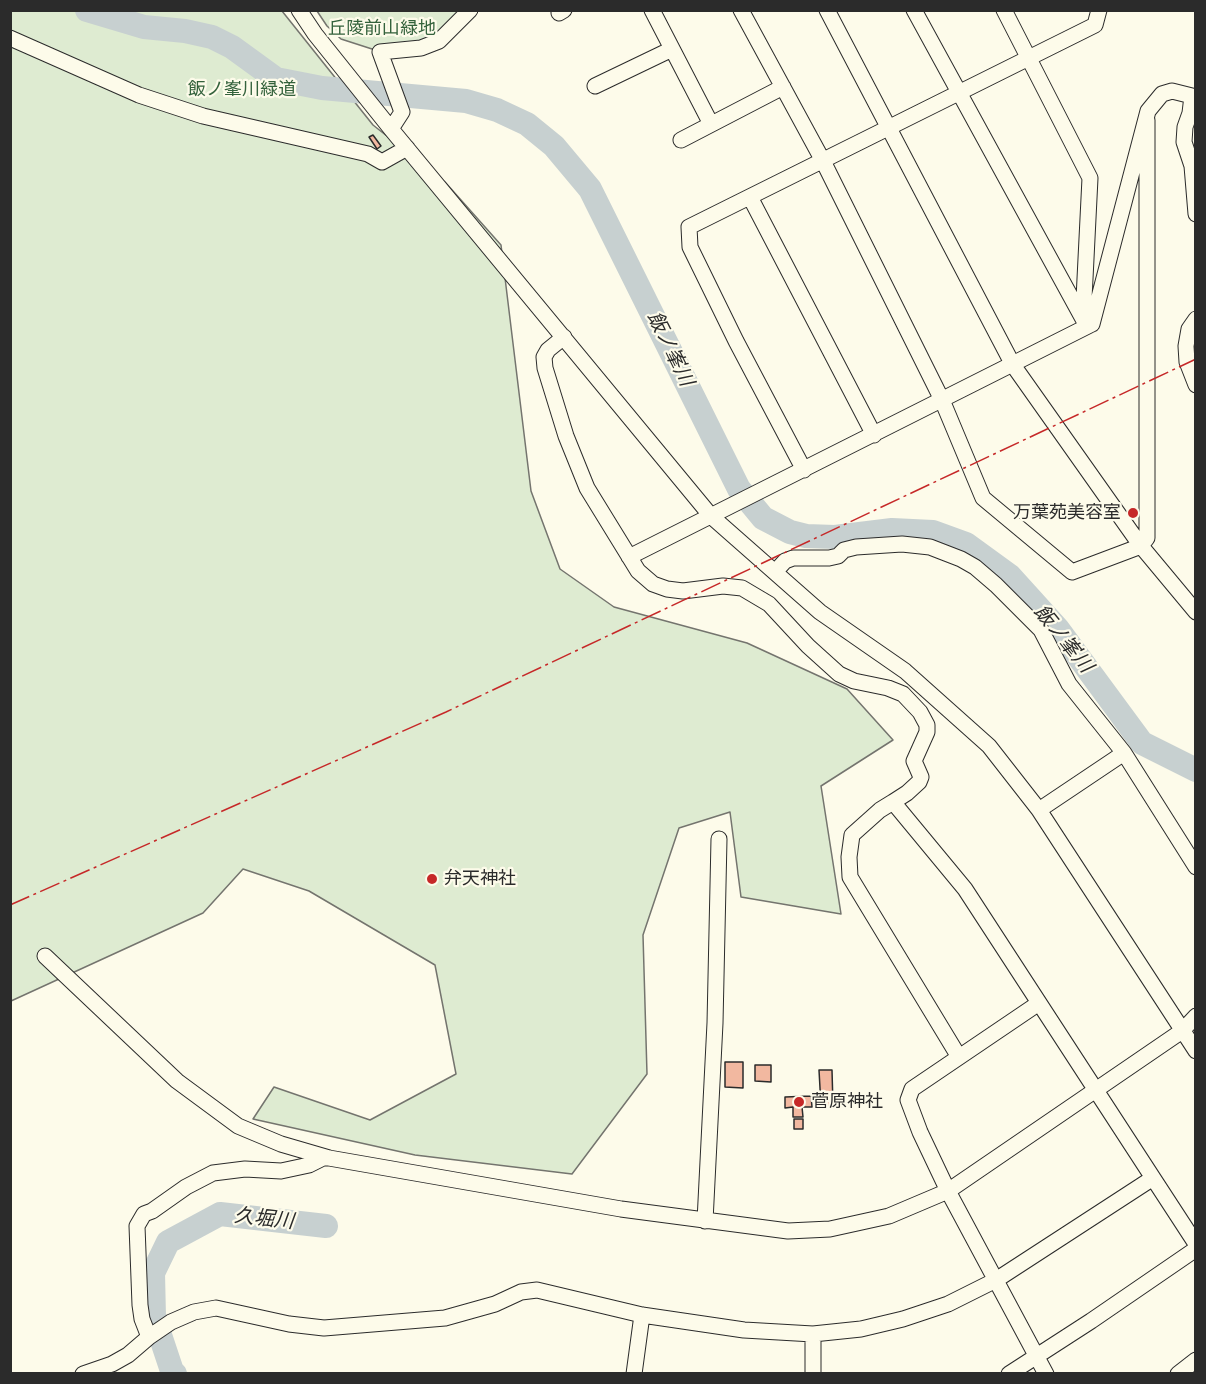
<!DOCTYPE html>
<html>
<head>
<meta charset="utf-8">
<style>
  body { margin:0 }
  #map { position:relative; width:1206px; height:1384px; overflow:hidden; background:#fdfbea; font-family:"PT Sans Narrow",sans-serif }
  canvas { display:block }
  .frame { position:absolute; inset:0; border:12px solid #2b2b2b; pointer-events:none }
</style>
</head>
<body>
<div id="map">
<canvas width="1206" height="1384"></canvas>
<div class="frame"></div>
</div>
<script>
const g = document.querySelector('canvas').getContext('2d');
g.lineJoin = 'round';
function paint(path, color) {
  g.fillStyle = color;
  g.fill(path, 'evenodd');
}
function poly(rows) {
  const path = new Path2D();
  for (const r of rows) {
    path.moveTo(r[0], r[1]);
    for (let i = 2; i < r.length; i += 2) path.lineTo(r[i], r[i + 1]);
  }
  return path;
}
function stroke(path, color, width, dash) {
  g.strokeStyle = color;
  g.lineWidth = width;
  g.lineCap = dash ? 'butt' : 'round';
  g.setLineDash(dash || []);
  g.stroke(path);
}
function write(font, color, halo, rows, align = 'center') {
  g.font = font + ' "PT Sans Narrow","Noto Sans JP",sans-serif';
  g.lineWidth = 4.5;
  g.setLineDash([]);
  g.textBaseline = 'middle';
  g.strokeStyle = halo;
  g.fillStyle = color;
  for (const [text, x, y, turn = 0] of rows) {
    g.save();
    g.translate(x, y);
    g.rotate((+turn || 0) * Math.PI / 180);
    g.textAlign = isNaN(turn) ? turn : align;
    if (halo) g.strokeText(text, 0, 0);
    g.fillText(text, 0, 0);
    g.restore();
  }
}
const green = poly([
  [10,11,282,11,373,125,445,182,501,245,531,491,560,569,614,607,747,643,847,689,893,740,821,786,841,914,741,897,730,812,679,828,643,935,647,1074,572,1174,415,1155,253,1119,274,1087,370,1120,456,1074,435,965,309,891,243,869,203,913,11,1001,10,11],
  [317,11,462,11,433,37,420,43,383,49,372,49,341,39,327,26,317,11]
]);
paint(green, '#deebd1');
stroke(green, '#74746e', 1.5);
stroke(poly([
  [87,10,144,27,185,31,212,37,232,47,276,79,322,88,466,101,497,110,527,124,554,146,590,189,739,489,763,518,790,532,806,536,835,537,892,530,933,532,966,544,1010,576,1058,629,1142,743,1196,770],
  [175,1374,172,1371,154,1317,153,1273,168,1242,220,1214,326,1226]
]), '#c7d0d0', 24);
const building = poly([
  [373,135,381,146,377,149,369,137,373,135],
  [725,1062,743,1062,743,1088,725,1087,725,1062],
  [755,1065,771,1065,771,1082,755,1081,755,1065],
  [819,1070,832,1070,833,1106,821,1106,819,1070],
  [811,1096,812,1107,802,1107,803,1117,793,1117,793,1107,785,1108,785,1097,811,1096],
  [794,1119,803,1119,803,1129,794,1129,794,1119]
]);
paint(building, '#f2b8a0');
stroke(building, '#2b2b2b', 1.5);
const minor = poly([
  [299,10,315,34,391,129,711,516,820,612,905,671,989,746,1039,810,1196,1051],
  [652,10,711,124],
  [741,10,823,161,942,400,983,498,1072,572,1141,546,1147,538,1147,120],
  [827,10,1013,365,1141,546,1196,612],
  [914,10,1083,319,1092,324],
  [1004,10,1090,178,1083,319],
  [559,13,564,10],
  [10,38,139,95,203,116,368,154,382,162,407,148],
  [595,86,672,49],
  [1192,96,1190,113,1185,127,1184,142,1192,166,1196,214],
  [391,129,402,112,380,52,421,48,439,41,470,10],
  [681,140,783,87],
  [750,197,874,435],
  [1196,319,1189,329,1186,346,1187,362,1196,385],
  [564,337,548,350,544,357,545,368,566,436,587,488,638,571,653,584,667,589,683,591,723,586,742,588,769,604,808,646,839,674,854,681,888,688,903,694,920,712,927,725,927,732,914,761,921,777,919,782,907,793,893,802],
  [804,470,736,341,690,247,689,227,1095,25,1099,10],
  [629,557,1092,324,1148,111,1162,94,1172,91,1196,97],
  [775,572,785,561,793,558,829,558,838,556,844,550,856,547,902,544,930,547,961,559,975,567,996,585,1041,630,1069,684,1124,753],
  [1039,810,1124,753,1196,867],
  [45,956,177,1081,238,1126,281,1144,329,1158,621,1209,788,1231,830,1229,889,1216,948,1191,1182,1031,1196,1016],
  [1039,1003,912,1089,908,1100,920,1132,948,1191,1046,1374],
  [959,1057,850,877,849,857,852,835,880,810,893,802,965,889,1153,1178],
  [705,1221,715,1023,719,839],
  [813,1334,813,1374],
  [149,1337,142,1319,140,1305,137,1226,144,1214,152,1211,186,1187,213,1173,245,1169,281,1171,309,1165,323,1158,329,1158],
  [83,1374,112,1364,128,1355,149,1337,171,1322,194,1312,216,1308,289,1324,324,1328,445,1318,495,1304,521,1292,537,1290,642,1315,744,1330,813,1334,861,1329,903,1319,948,1304,996,1280,1153,1178,1196,1244],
  [634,1374,642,1315],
  [1009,1374,1091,1321,1196,1249],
  [1178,1374,1196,1360]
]);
stroke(minor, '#2b2b2b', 17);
stroke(minor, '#fdfbea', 15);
stroke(poly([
  [10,905,446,712,1196,359]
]), '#c62828', 1.5, [21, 4.5, 3, 4.5]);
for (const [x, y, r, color] of [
  [1133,513,6,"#c62828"],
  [432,879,6,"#c62828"],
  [799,1102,6,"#c62828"]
]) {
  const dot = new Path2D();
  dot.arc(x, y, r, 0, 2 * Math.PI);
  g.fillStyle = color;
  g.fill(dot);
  stroke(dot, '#fdfbea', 2);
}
write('18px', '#34623c', '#fdfbea', [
  ["丘陵前山緑地",382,29],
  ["飯ノ峯川緑道",242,90]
]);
write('18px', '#2b2b2b', '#fdfbea', [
  ["万葉苑美容室",1121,513,"right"],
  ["弁天神社",444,879],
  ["菅原神社",811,1102]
], 'left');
write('italic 20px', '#2b2b2b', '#fdfbea', [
  ["飯ノ峯川",670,349,64],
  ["飯ノ峯川",1063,639,51],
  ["久堀川",264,1219,6]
]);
</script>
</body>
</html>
